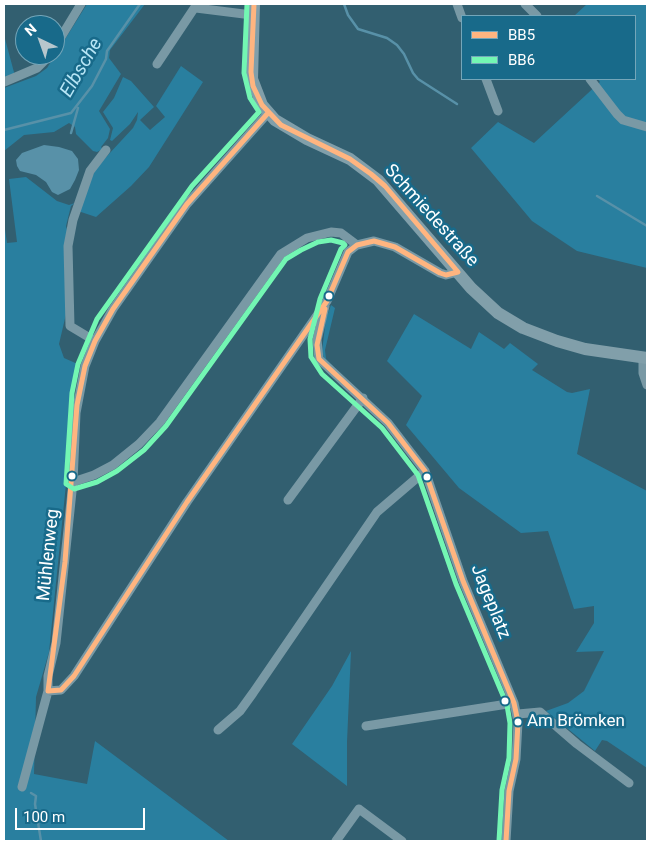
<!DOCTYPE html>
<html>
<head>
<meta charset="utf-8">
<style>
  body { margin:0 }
  #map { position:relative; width:651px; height:845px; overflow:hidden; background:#325f70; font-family:Roboto,sans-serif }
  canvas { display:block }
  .frame { position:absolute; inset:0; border:5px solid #fff; pointer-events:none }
  .legend { position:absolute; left:461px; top:15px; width:175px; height:65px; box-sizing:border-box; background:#186a8a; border:1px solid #74a6b9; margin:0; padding:6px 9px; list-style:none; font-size:15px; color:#fff }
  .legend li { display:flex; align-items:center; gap:10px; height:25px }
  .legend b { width:25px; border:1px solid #74a6b9 }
  .north { position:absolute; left:15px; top:15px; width:50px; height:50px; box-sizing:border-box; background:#186a8a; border:1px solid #74a6b9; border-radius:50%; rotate:318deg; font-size:14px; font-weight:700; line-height:20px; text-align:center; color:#fff }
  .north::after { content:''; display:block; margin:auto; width:18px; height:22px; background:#b7c7cd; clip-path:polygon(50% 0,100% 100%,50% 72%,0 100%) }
  .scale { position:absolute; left:15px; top:808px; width:130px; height:22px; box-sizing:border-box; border:2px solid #fff; border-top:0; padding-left:6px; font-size:15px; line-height:18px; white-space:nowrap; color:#fff; -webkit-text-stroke:4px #186a8a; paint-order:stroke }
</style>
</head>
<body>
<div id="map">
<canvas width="651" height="845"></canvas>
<div class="frame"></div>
<ul class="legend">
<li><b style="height:6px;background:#ffb580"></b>BB5</li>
<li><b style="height:6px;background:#73f6b3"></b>BB6</li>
</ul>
<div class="north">N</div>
<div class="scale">100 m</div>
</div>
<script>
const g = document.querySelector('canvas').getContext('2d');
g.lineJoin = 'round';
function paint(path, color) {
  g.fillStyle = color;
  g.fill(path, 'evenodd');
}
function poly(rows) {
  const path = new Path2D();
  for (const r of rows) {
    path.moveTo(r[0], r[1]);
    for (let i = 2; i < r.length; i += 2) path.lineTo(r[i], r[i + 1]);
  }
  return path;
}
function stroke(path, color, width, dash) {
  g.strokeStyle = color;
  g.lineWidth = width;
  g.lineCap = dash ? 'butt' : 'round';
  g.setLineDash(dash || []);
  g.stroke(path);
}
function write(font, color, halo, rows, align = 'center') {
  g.font = font + ' Roboto,sans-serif';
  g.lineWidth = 5;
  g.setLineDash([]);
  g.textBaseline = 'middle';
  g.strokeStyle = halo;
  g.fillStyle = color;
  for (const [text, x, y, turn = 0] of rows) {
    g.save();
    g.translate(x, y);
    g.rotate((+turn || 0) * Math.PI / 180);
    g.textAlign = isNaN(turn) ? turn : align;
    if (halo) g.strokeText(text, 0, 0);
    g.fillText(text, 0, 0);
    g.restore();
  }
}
paint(poly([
  [87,4,145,4,110,50,109,58,121,74,99,111,110,129,108,138,101,147,103,149,97,152,93,151,76,134,75,127,69,123,54,132,24,135,4,151,4,88,36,76,47,68],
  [587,4,647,4,647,268,577,251,532,221,471,148,498,122,534,143,600,82,598,79,635,79,635,16,574,16],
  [4,35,15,76,4,79],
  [181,66,203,82,149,167,131,186,96,217,78,211,96,168,133,128,137,120,138,112,130,124,112,141,110,140,113,128,103,112,114,98,123,77,131,81,154,107,140,120,150,130,165,117,156,106],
  [26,177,57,201,69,205,75,203,71,206,66,226,68,233,67,310,59,344,64,358,80,365,69,409,66,484,49,652,36,697,34,774,87,784,95,741,229,841,4,841,4,222,7,243,17,242,9,179],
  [331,305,335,308,325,350,326,359,337,370,324,358,322,351,326,319],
  [414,314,471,349,479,332,504,349,510,343,538,364,532,370,567,392,572,393,590,389,577,454,647,491,647,768,607,741,602,740,595,751,546,711,568,703,584,691,604,651,576,652,594,623,594,606,574,609,548,531,521,533,459,488,406,425,422,396,387,361],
  [351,651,347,742,347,786,292,744,332,686]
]), '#297f9f');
paint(poly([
  [44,145,59,147,72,151,78,159,79,170,75,180,70,189,58,195,52,192,46,182,36,175,20,171,17,166,16,160,22,153]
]), '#5891a8');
stroke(poly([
  [344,4,348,15,358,29,387,38,397,45,404,54,413,73,418,79,457,104],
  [4,130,71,113,92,86,106,59,107,51,140,4],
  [71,133,78,108],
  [597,196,647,226],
  [31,793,36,796,35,804,41,841]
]), '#5891a8', 2.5);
stroke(poly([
  [457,4,462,18],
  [525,4,537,16],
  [196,8,252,15],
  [55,47,81,4],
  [157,64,197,4],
  [486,79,498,111],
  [590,79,617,114,623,120,647,127],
  [4,82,37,68,50,55],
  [325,306,317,340,319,359,388,423,425,471,463,581,514,703,518,722,516,759,509,791,506,841],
  [95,341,70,326,68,246,73,220,90,171,106,150],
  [643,358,643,373,647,385],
  [73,482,94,475,113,465,139,444,160,422,281,254,307,238,331,232,341,233,357,245],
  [288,500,363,398],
  [48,691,61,690,74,676,187,502,327,301,348,252,357,245,374,241,395,247,440,273,446,275,458,272],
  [518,714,540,712,577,744,629,783],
  [366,726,514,703],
  [218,730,240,711,253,693,377,512,425,471],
  [22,787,48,691,48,676,56,643,73,482,76,413,85,366,95,341,113,309,187,204,268,113],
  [336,841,359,809,402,841]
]), '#7999a5', 9);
stroke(poly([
  [254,4,252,79,262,105,275,120,307,139,350,159,378,180,471,288,498,313,523,328,557,341,585,349,647,358]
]), '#819faa', 12);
stroke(poly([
  [254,4,251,72,253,86,262,105,281,125,350,159,371,174,385,186,458,272,446,275,440,273,395,247,374,241,357,245,348,252,327,301,187,502,74,676,61,690,48,691,65,562,77,405,85,366,95,341,113,309,187,204,268,113],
  [325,309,317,345,319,359,388,423,425,471,463,581,514,703,518,722,516,759,509,791,506,841]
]), '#ffb580', 5);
stroke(poly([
  [247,4,244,73,250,98,259,112,192,186,97,319,78,364,72,393,66,484,74,489,97,482,117,471,144,450,166,426,286,259,301,250,318,242,331,240,343,243,345,245,341,249,320,299,310,339,311,357,322,374,382,428,418,475,456,584,507,705,510,723,509,758,502,790,499,841]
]), '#73f6b3', 5);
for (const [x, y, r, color] of [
  [329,296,4.5,"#fff"],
  [72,476,4.5,"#fff"],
  [427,477,4.5,"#fff"],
  [505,701,4.5,"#fff"],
  [518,722,4.5,"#fff"]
]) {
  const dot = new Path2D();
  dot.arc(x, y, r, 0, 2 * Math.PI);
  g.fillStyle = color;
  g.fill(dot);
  stroke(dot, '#186a8a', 2);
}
write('17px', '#fff', '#186a8a', [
  ["Am Brömken",527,722]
], 'left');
write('18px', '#fff', '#186a8a', [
  ["Schmiedestraße",431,216,48],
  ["Mühlenweg",49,555,-84],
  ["Jageplatz",490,602,68]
]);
write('italic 19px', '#b8e6f6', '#186a8a', [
  ["Elbsche",82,68,-60]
]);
</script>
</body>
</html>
